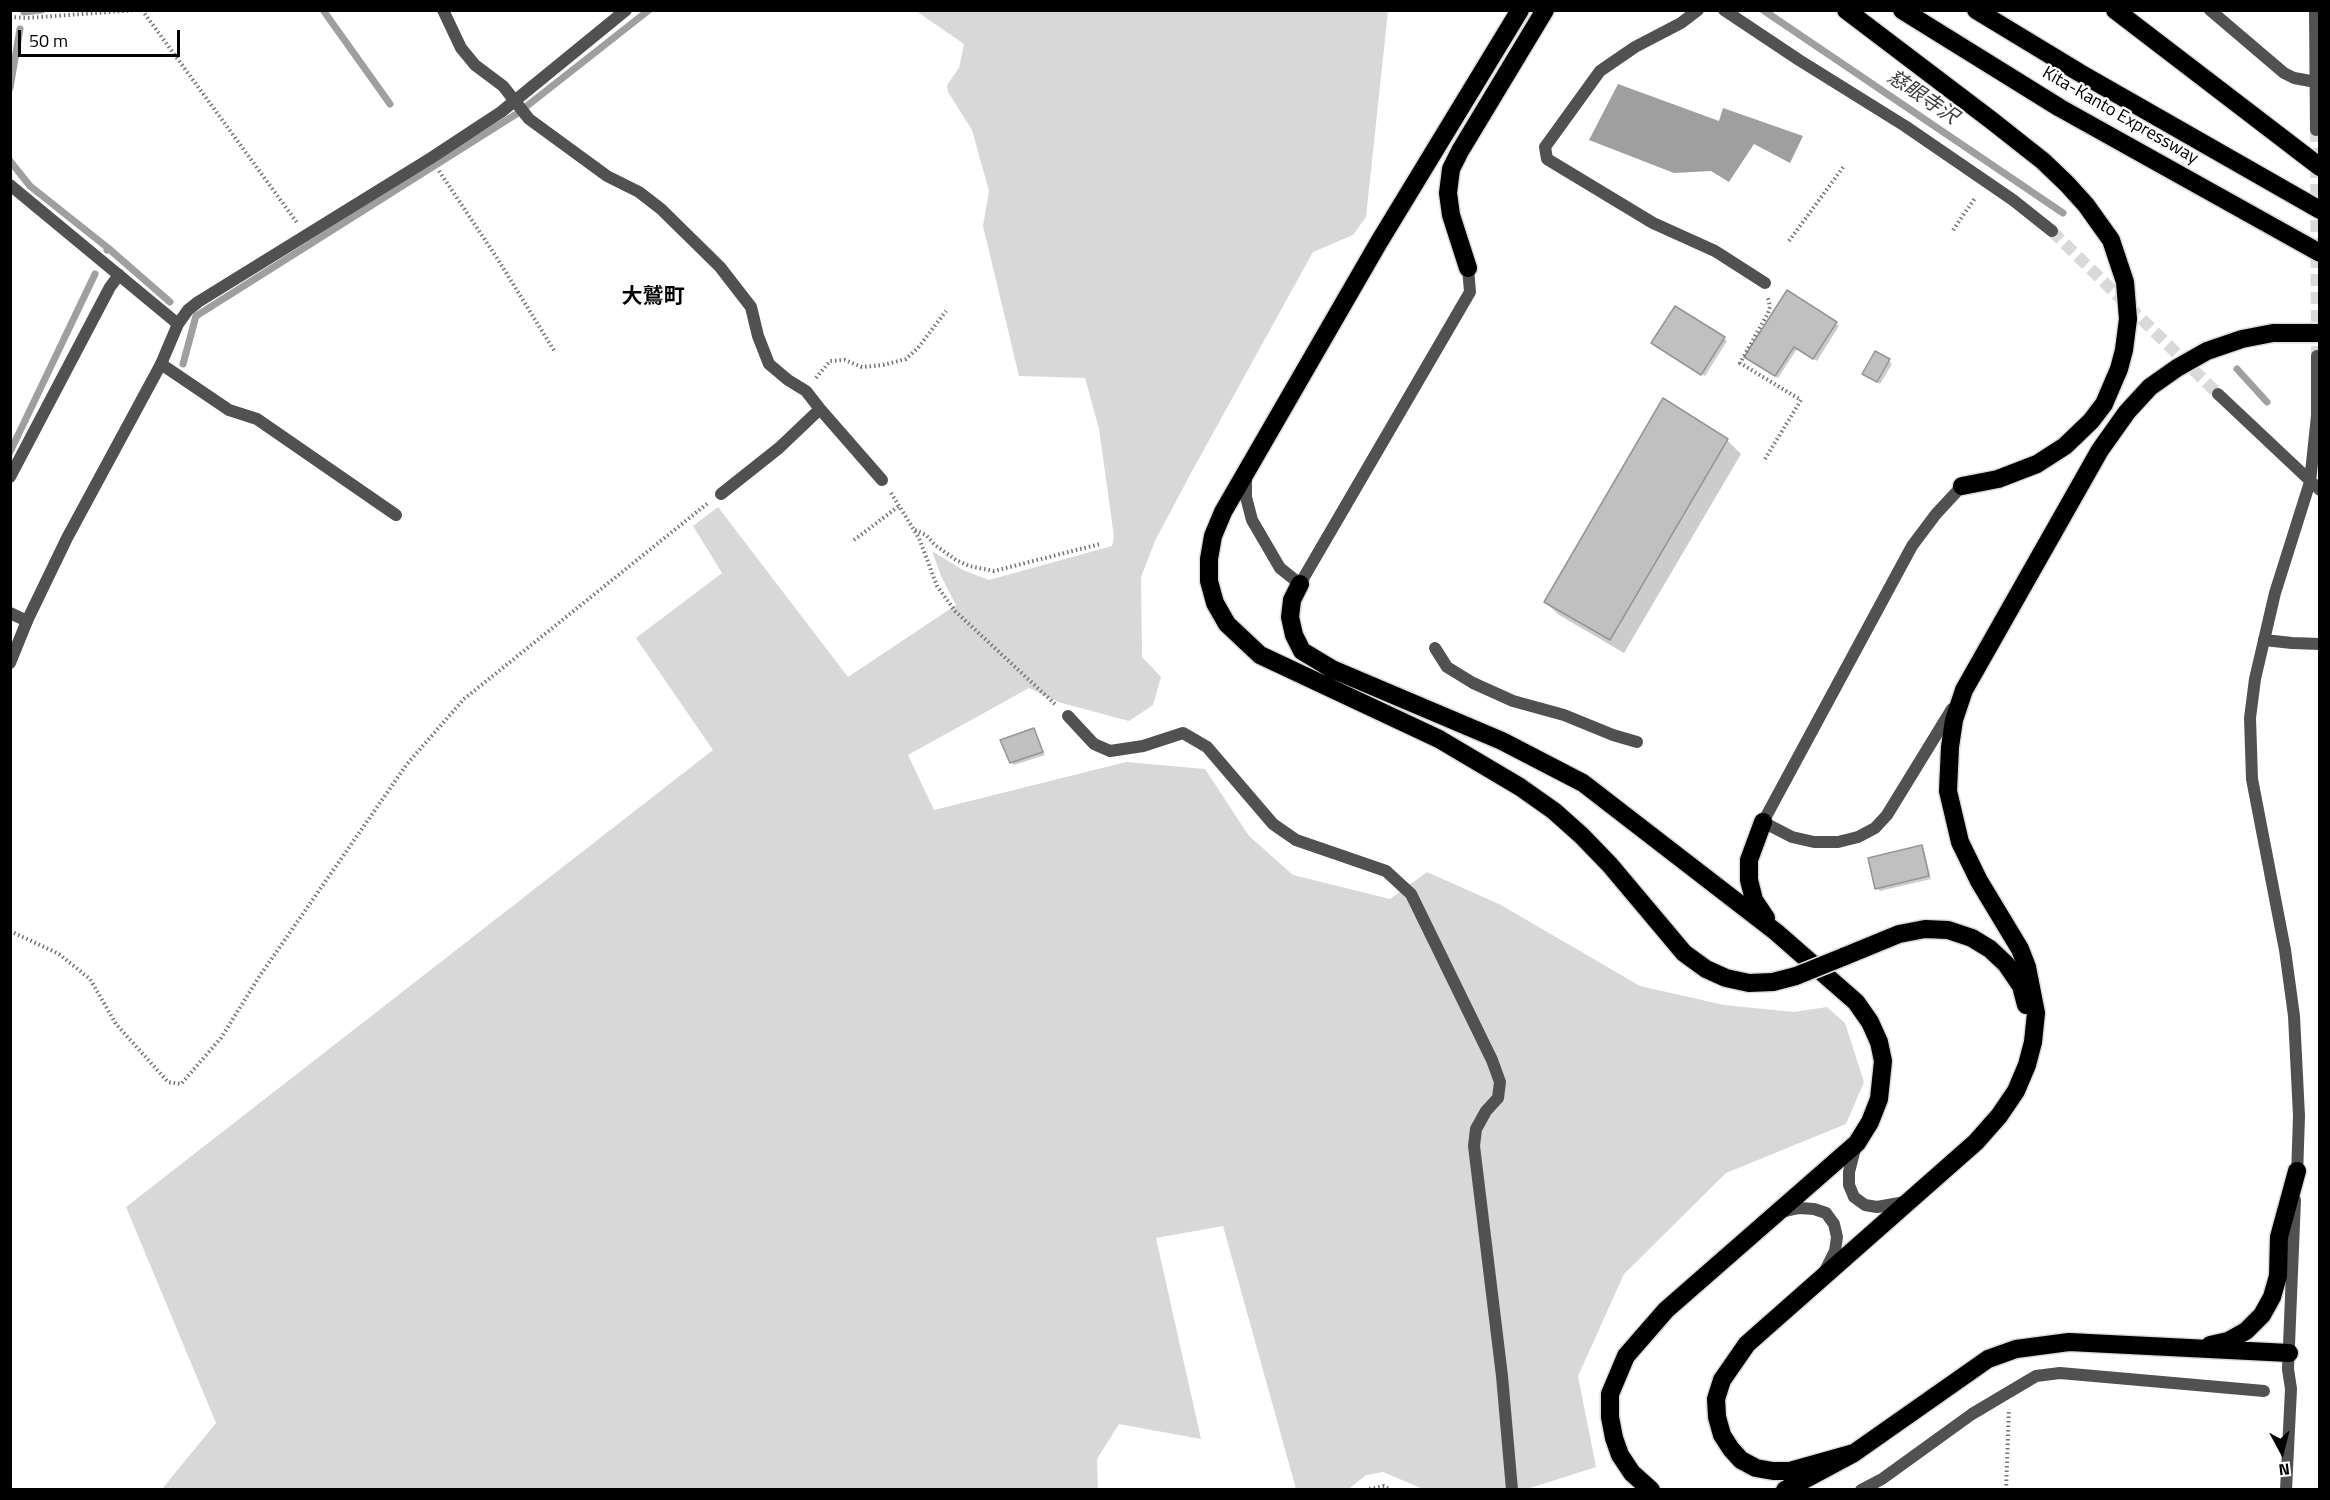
<!DOCTYPE html>
<html>
<head>
<meta charset="utf-8">
<style>
  body { margin:0 }
  #map { position:relative; width:2330px; height:1500px; overflow:hidden; background:#fff; font-family:"Titillium Web",sans-serif }
  canvas { display:block }
  .frame { position:absolute; inset:0; border:12px solid #000; pointer-events:none }
  .north { position:absolute; left:2252px; top:1422px; width:60px; height:60px; -webkit-text-stroke:4px #fff; paint-order:stroke; rotate:173deg; font-size:16px; font-weight:700; line-height:24px; text-align:center; color:#000 }
  .north::after { content:''; display:block; margin:auto; width:21px; height:27px; background:#000; clip-path:polygon(50% 0,100% 100%,50% 72%,0 100%) }
  .scale { position:absolute; left:18px; top:30px; width:162px; height:27px; box-sizing:border-box; border:3px solid #000; border-top:0; padding-left:8px; font-size:18px; line-height:21px; white-space:nowrap; color:#000; -webkit-text-stroke:4px #fff; paint-order:stroke }
</style>
</head>
<body>
<div id="map">
<canvas width="2330" height="1500"></canvas>
<div class="frame"></div>
<div class="north">N</div>
<div class="scale">50 m</div>
</div>
<script>
const g = document.querySelector('canvas').getContext('2d');
g.lineJoin = 'round';
function paint(path, color) {
  g.fillStyle = color;
  g.fill(path, 'evenodd');
}
function poly(rows) {
  const path = new Path2D();
  for (const r of rows) {
    path.moveTo(r[0], r[1]);
    for (let i = 2; i < r.length; i += 2) path.lineTo(r[i], r[i + 1]);
  }
  return path;
}
function stroke(path, color, width, dash) {
  g.strokeStyle = color;
  g.lineWidth = width;
  g.lineCap = dash ? 'butt' : 'round';
  g.setLineDash(dash || []);
  g.stroke(path);
}
function write(font, color, halo, rows, align = 'center') {
  g.font = font + ' "Titillium Web","Noto Sans JP",sans-serif';
  g.lineWidth = 4.5;
  g.setLineDash([]);
  g.textBaseline = 'middle';
  g.strokeStyle = halo;
  g.fillStyle = color;
  for (const [text, x, y, turn = 0] of rows) {
    g.save();
    g.translate(x, y);
    g.rotate((+turn || 0) * Math.PI / 180);
    g.textAlign = isNaN(turn) ? turn : align;
    if (halo) g.strokeText(text, 0, 0);
    g.fillText(text, 0, 0);
    g.restore();
  }
}
paint(poly([
  [916,11,1388,11,1366,217,1353,235,1313,252,1191,473,1155,541,1141,577,1142,657,1161,677,1153,705,1129,721,1058,702,1029,688,908,755,934,810,1126,762,1205,769,1249,836,1293,875,1390,899,1427,872,1501,905,1640,986,1724,1005,1794,1012,1827,1007,1845,1023,1864,1082,1846,1124,1726,1173,1624,1274,1578,1376,1596,1467,1527,1489,1423,1489,1383,1472,1366,1475,1349,1489,1296,1489,1223,1226,1156,1238,1201,1439,1119,1424,1097,1459,1098,1489,162,1489,216,1423,126,1207,713,750,636,638,722,573,693,526,718,507,848,677,956,605,941,576,932,551,963,570,989,580,1112,546,1114,537,1099,429,1085,378,1019,376,983,226,989,191,972,130,948,92,947,85,959,68,964,44]
]), '#d8d8d8');
paint(poly([
  [1618,84,1719,121,1723,108,1803,136,1790,163,1754,144,1729,182,1711,171,1674,173,1589,140]
]), '#9f9f9f');
paint(poly([
  [1788,292,1839,326,1817,361,1797,349,1778,378,1749,360],
  [1675,308,1727,341,1705,376,1656,346],
  [1889,361,1892,364,1880,384,1867,376],
  [1727,440,1741,454,1624,653,1559,615,1545,602],
  [1033,729,1045,755,1014,765,1011,762],
  [1921,847,1924,850,1931,879,1880,891,1877,888]
]), '#0003');
stroke(poly([
  [323,10,390,104],
  [1763,10,2063,213],
  [24,12,42,10],
  [10,88,20,29],
  [10,161,30,186,108,248,107,250],
  [108,248,170,302],
  [183,364,196,316,518,113,649,10],
  [2237,369,2267,402],
  [10,452,95,274]
]), '#9f9f9f', 7);
const building = poly([
  [1787,290,1837,322,1813,359,1794,347,1775,376,1744,357,1787,290],
  [1675,306,1725,337,1701,375,1651,343,1675,306],
  [1875,351,1890,359,1877,382,1862,374,1875,351],
  [1663,398,1728,439,1610,640,1544,602,1663,398],
  [1034,728,1043,752,1010,763,1000,740,1034,728],
  [1922,845,1929,876,1875,889,1868,858,1922,845]
]);
paint(building, '#c0c0c0');
stroke(building, '#959595', 1.5);
stroke(poly([
  [2316,130,2317,356],
  [2052,231,2218,394]
]), '#d9d9d9', 12, [12, 6]);
const motorway = poly([
  [1520,10,1379,242,1223,512,1213,536,1209,559,1209,581,1215,603,1227,624,1260,655,1439,739,1520,787,1554,811,1582,836,1610,865,1684,953,1706,969,1726,978,1749,983,1773,982],
  [1846,10,1991,120,2043,161,2067,184,2086,205,2111,240,2125,282,2128,319,2124,350,2119,369,2104,404,2091,421,2065,446,2037,464,1998,479,1962,486],
  [1902,10,2060,108,2320,253],
  [1976,10,2080,73,2320,210],
  [2115,10,2320,167],
  [1468,268,1451,215,1448,193,1451,169,1460,151,1545,10],
  [1300,584,1292,600,1290,617,1294,635,1302,651,1332,669,1502,741,1583,783,1776,932,1856,1002,1870,1022,1879,1042,1883,1061,1879,1099,1870,1122,1857,1143,1666,1310,1626,1356,1610,1394,1610,1417,1614,1438,1620,1455,1632,1473,1651,1490],
  [1763,822,1749,860,1749,880,1754,900,1766,918],
  [1843,957,1899,934,1925,929,1948,930,1972,938,1990,949,2006,964,2021,986,2026,1005],
  [2210,1345,2228,1341,2246,1331,2262,1315,2272,1297,2278,1276,2279,1237,2297,1171],
  [1854,1453,1790,1471,1773,1471,1756,1468,1741,1460,1731,1449,1722,1435,1717,1417,1716,1399,1722,1380,1747,1344,1976,1142,1999,1116,2016,1091,2027,1065,2033,1042,2036,1013,2027,967,2020,949,1979,881,1960,842,1948,791,1950,747,1954,720,1964,690,2100,450,2127,412,2150,387,2177,368,2207,351,2242,339,2273,333,2320,333],
  [1785,1490,1854,1453,1988,1359,2016,1349,2069,1342,2289,1353]
]);
stroke(motorway, '#dbdbdb', 21);
stroke(poly([
  [142,10,298,224],
  [10,17,27,18,137,10],
  [439,171,497,258,555,352],
  [1953,230,1975,198],
  [1789,241,1844,166],
  [816,378,830,361,845,360,862,367,883,365,906,359,918,348,946,311],
  [1765,459,1801,400,1740,363,1768,313,1770,307,1768,298],
  [891,493,919,538,937,586,955,611,1057,706],
  [915,530,926,535,935,545,956,560,969,566,994,571,1100,544],
  [854,540,899,506],
  [10,931,59,954,90,979,116,1024,168,1082,181,1084,221,1038,259,977,407,764,464,699,708,503],
  [1365,1490,1384,1486,1391,1490],
  [2006,1490,2009,1409]
]), '#737373', 4, [1.5, 3]);
stroke(poly([
  [443,10,461,48,475,65,503,86,529,119,607,176,639,192,661,209,720,267,751,307,758,336,769,364,788,380,806,391,820,409,882,480],
  [1698,10,1681,23,1635,47,1600,71,1545,147,1547,159,1653,223,1715,251,1765,283],
  [2210,10,2284,73,2294,78,2316,82],
  [161,364,229,410,257,419,396,515],
  [1246,474,1246,497,1252,520,1280,568,1300,584,1470,292,1468,268],
  [10,477,110,287,119,275],
  [721,494,779,448,820,409],
  [10,613,27,621],
  [2264,640,2292,643,2320,644],
  [1435,648,1447,667,1473,683,1513,701,1564,715,1613,735,1637,742],
  [1952,709,1887,815,1875,828,1858,837,1838,842,1814,842,1792,837,1763,822,1912,546,1936,514,1962,486],
  [1068,716,1094,744,1110,751,1143,746,1183,733,1207,747,1273,824,1296,840,1386,871,1411,894,1492,1060,1500,1082,1498,1098,1486,1111,1476,1129,1474,1146,1502,1376,1512,1490],
  [1856,1145,1849,1172,1849,1185,1854,1197,1865,1205,1877,1207,1905,1202],
  [1781,1212,1799,1208,1814,1209,1826,1213,1834,1224,1837,1237,1835,1251,1825,1271],
  [1861,1490,1882,1479,1972,1414,2036,1376,2060,1373,2264,1391]
]), '#515151', 12);
stroke(poly([
  [10,185,178,324],
  [10,663,27,621,67,538,161,364,178,324,188,310,198,302,431,158,501,112,626,10],
  [2286,1490,2291,1389,2288,1369]
]), '#515151', 12);
stroke(poly([
  [1724,10,1799,60,1905,126,2013,200,2052,231],
  [2315,10,2316,130],
  [2218,394,2320,490],
  [2297,1176,2299,1116,2294,1016,2285,950,2252,779,2250,718,2255,679,2275,593,2310,482,2317,416,2317,356],
  [2288,1369,2295,1200]
]), '#515151', 12);
stroke(motorway, '#000', 18);
const motorwayBridge = poly([
  [1773,982,1796,976,1843,957]
]);
stroke(motorwayBridge, '#dbdbdb', 21, []);
stroke(motorwayBridge, '#000', 18);
write('18px', '#000', '#fff', [
  ["Kita-Kanto Expressway",2120,116,30]
]);
write('italic 20px', '#404040', '#fff', [
  ["慈眼寺沢",1922,98,34]
]);
write('bold 21px', '#000', '#fff', [
  ["大鷲町",653,298]
]);
</script>
</body>
</html>
